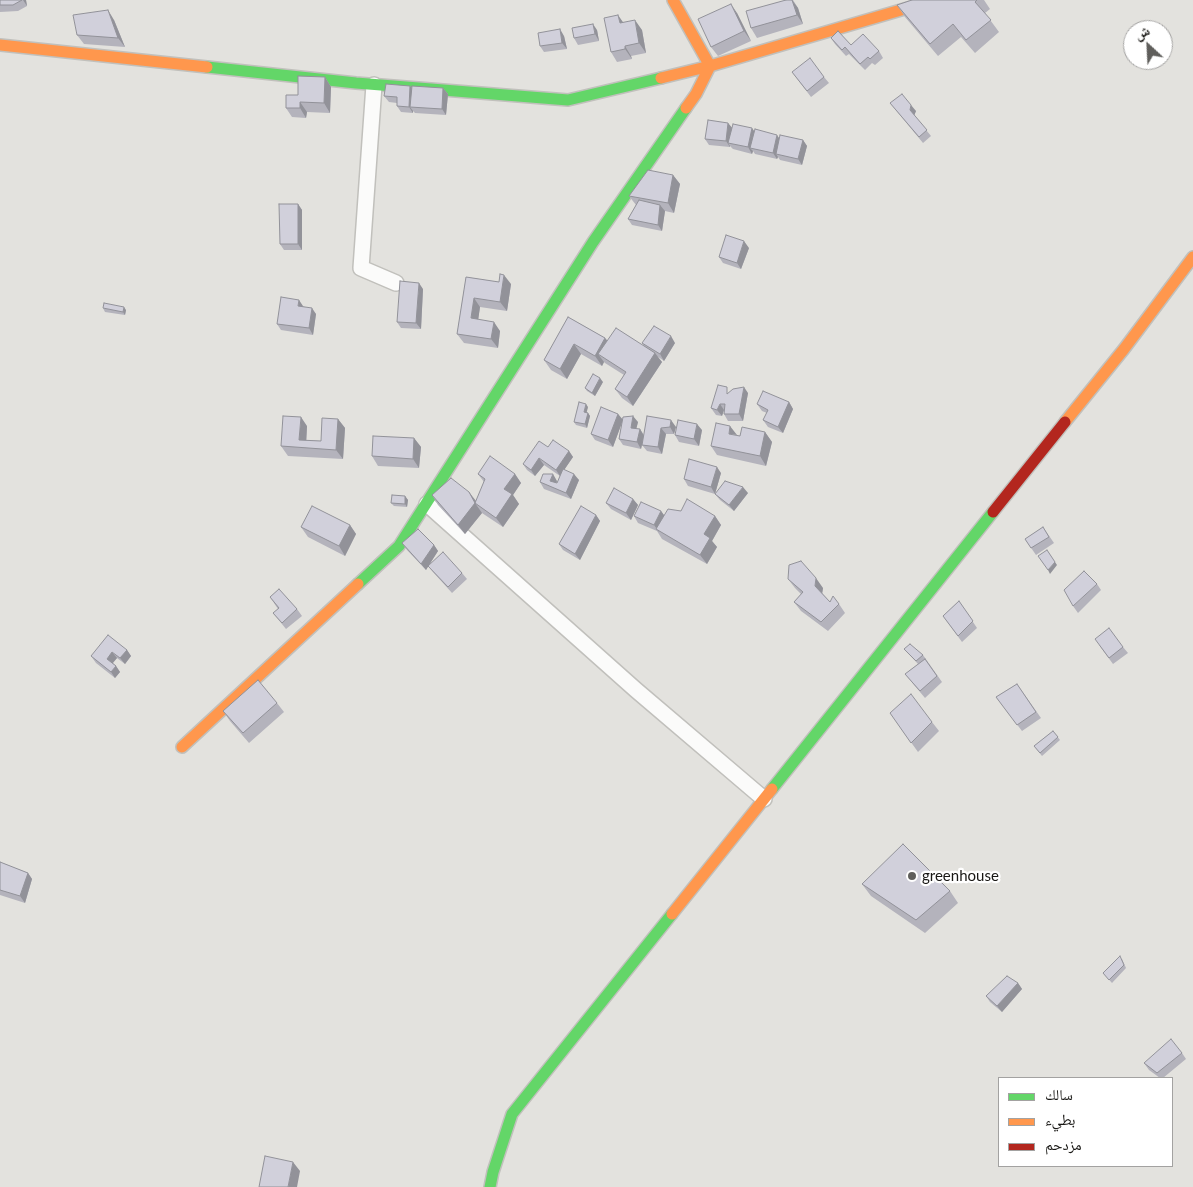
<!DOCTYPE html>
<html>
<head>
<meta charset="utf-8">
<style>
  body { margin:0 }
  #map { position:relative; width:1193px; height:1187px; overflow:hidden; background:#e3e2de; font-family:Lato,"Noto Naskh Arabic",sans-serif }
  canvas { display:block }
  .legend { position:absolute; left:998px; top:1077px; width:175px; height:90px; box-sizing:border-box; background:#fff; border:1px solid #a3a2a1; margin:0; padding:6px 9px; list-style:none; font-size:15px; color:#181714 }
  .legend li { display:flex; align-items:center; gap:10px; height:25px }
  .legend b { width:25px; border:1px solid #a3a2a1 }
  .north { position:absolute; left:1123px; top:20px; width:50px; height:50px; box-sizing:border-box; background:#fff; border:1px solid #a3a2a1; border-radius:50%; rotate:335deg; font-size:14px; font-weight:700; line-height:20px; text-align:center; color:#181714 }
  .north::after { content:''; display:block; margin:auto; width:18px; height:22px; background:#5f5e5b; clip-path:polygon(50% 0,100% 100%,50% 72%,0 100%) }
</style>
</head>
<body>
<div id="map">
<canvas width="1193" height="1187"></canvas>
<ul class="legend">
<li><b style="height:6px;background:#63d668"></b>سالك</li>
<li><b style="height:6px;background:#ff974d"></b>بطيء</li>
<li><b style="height:6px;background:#b3261e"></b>مزدحم</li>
</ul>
<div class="north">ش</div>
</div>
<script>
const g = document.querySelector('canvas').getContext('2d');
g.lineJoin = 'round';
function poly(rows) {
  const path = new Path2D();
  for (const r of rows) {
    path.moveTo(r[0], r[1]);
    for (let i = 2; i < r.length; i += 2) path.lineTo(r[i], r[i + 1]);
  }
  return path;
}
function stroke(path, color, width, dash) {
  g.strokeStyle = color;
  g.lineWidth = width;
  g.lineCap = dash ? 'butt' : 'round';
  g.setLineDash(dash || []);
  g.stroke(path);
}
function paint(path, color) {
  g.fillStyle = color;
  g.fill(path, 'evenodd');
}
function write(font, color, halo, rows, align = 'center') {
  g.font = font + ' Lato,sans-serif';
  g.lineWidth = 4.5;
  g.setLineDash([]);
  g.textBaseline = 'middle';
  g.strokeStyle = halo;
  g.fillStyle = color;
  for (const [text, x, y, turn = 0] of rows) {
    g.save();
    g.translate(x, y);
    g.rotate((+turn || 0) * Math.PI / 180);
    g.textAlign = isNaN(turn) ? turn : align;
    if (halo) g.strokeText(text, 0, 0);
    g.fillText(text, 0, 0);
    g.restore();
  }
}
const street = poly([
  [374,85,361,268,396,283],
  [427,504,636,690,764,799]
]);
const fast = poly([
  [207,67,356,83,568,100,661,78],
  [358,584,399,546,593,242,686,108],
  [772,789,993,512],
  [490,1187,493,1172,512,1114,672,914]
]);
const slow = poly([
  [0,45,207,67],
  [661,78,710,66,673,0],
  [686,108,696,94,710,66,935,0],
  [1065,422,1124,349,1193,257],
  [182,747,358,584],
  [672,914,772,789]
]);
const jam = poly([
  [993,512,1065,422]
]);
stroke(street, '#c1c0bc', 18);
stroke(fast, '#c1c0bc', 14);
stroke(slow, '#c1c0bc', 14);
stroke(jam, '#c1c0bc', 14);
stroke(street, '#fbfbfa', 15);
stroke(fast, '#63d668', 11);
stroke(slow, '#ff974d', 11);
stroke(jam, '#b3261e', 11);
paint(poly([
  [0,0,26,0,27,6,18,11,0,12],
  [786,0,793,0,798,8,803,24,757,38,751,28],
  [912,0,984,0,990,9,985,13,999,32,975,53,961,37,938,56,905,17,897,5],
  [737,13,751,41,718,56,711,47],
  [114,20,125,47,84,44,77,35],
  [623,22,642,30,646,53,631,56,632,59,617,62,611,52],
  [597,30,599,41,578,45,574,38],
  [564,36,567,49,544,52,540,46],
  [831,38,851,45,879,51,883,58,875,65,872,63,865,70,849,54,846,56,835,44],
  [792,72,824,77,829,83,811,97],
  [325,77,331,87,330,113,307,112,306,118,292,117,286,108,298,95],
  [410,86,412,88,443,88,448,94,446,115,415,113,413,111,413,113,401,112,397,106,397,103,389,102,384,96],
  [890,103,916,111,914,115,931,136,923,143],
  [728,123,732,128,754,131,780,138,803,140,807,146,802,165,780,160,778,157,777,159,755,154,753,151,752,154,733,149,730,146,730,147,709,145,705,139],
  [673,175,680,184,674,213,665,211,662,231,632,225,628,219,636,205,629,196],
  [298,204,302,210,302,250,284,250,280,244],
  [749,248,741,269,723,263,719,257],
  [466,277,511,284,507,311,480,307,478,320,500,331,498,348,464,343,457,334],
  [423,289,421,329,401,328,397,322],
  [303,306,316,314,313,335,281,330,277,324],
  [103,308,126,310,125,315,105,312],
  [568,317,605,338,607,340,644,346,642,343,675,343,664,361,657,356,662,362,633,406,622,398,615,389,624,375,605,363,604,362,602,366,581,354,567,379,551,370,544,360],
  [603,382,595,396,587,391,585,388],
  [730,392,748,393,743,421,728,421,724,414,724,410,722,416,716,415,711,408],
  [789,402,793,409,783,433,768,427,763,420,767,413,762,411,757,404],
  [588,407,586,412,588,413,590,416,587,428,576,425,574,422],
  [618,414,623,420,638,422,636,429,640,429,644,435,647,416,676,427,674,434,666,434,662,454,647,451,642,445,641,449,623,445,619,439,622,422,613,447,595,440,591,434],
  [338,419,345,428,343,459,288,456,281,446,307,426,306,440,321,441],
  [702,430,699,446,679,442,675,435],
  [765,432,772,442,766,466,717,455,711,446,737,436,740,436],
  [414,438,421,447,419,468,378,466,372,456],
  [548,447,569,451,573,457,564,470,579,480,571,499,544,489,540,482,557,481,556,483,557,483,560,476,544,465,535,476,527,470,523,464],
  [721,473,715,494,688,486,684,479],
  [478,474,515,474,521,483,513,495,519,504,503,527,482,513,465,534,438,505,432,495,476,502,484,482],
  [748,493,734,511,720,500,715,494],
  [405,496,408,500,407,507,394,506,391,503],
  [633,499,638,505,631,520,611,509,606,503],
  [661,511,664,515,715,516,721,525,712,541,717,547,707,564,662,539,657,531,638,523,634,516],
  [596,515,600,521,580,560,563,550,559,544],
  [350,525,356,534,345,556,308,537,301,527],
  [1043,527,1054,543,1036,555,1025,539],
  [402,543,434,545,438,551,429,565,462,573,467,579,452,593,433,572,428,566,426,570,407,550],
  [788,579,823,588,822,593,830,602,839,604,845,613,828,631,801,611,794,602,801,594,795,588],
  [1097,584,1101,590,1078,613,1073,606],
  [270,597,297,609,302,616,286,629,273,613,278,609],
  [959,601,977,628,962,642,943,616],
  [1099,645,1123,647,1128,653,1113,664],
  [904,649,923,655,942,682,925,698,905,674,918,664],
  [127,650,131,656,125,664,117,658,113,663,116,666,120,672,115,678,96,663,91,656],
  [1017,684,1041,718,1022,731,996,697],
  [277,703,284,712,249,743,230,721,223,711],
  [890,713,932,722,939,731,918,752],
  [1053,731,1060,740,1042,756,1034,746],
  [0,862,28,873,32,879,25,903,0,895],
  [862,884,950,891,958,903,925,933,871,896],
  [1122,959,1126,968,1112,983,1103,973],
  [1018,983,1022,989,1002,1012,990,1002,986,996],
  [1182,1053,1186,1059,1163,1078,1160,1078,1149,1070,1144,1063]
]), '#b4b3bc');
paint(poly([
  [23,0,26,0,27,6],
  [792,0,798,8,803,24,797,15],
  [731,4,737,13,751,41,744,31],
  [108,10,114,20,125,47,118,38],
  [618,15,625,25,620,23],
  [635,20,642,30,646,53,639,43],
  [593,24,597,30,599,41,595,34],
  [560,29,564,36,567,49,562,43],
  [625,46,631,56,632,59,625,49],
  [325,77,331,87,330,113,324,103],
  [410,86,415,92,410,107,413,111,413,113,409,107],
  [443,88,448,94,446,115,442,109],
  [300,102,307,112,306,118,300,108],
  [911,105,916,111,914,116,910,110],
  [728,123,733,129,728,143,730,146,730,147,726,141],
  [752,128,757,135,750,148,753,151,752,154,748,147],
  [777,135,781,141,776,154,778,157,777,159,773,153],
  [803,140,807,146,802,165,798,159],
  [673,175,680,184,674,213,668,203],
  [298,204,302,210,302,250,298,244],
  [660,205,665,211,662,231,658,225],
  [744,241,749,248,741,269,737,263],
  [504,275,511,284,507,311,500,302],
  [419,283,423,289,421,329,416,323],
  [474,298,480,307,477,328,471,318],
  [299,300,303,306,302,312,298,306],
  [124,307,126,310,125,315,123,312],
  [312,308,316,314,313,335,309,328],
  [494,322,500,331,498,348,491,339],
  [671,336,675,343,664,361,660,354],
  [605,338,612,347,598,354,604,362,602,366,595,356],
  [574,344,581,354,567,379,560,369],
  [655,353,662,362,633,406,627,397],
  [600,378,603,382,595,396,592,393],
  [744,387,748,393,743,421,739,414],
  [789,402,793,409,783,433,778,427],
  [586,404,588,407,586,415,584,412],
  [720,404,724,410,722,416,717,410],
  [588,413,590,416,587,428,585,424],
  [618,414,623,420,613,447,608,440],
  [633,416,638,422,635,434,631,428],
  [301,417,307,426,306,448,299,440],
  [338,419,345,428,343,459,336,450],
  [671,420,676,427,674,434,670,427],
  [697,424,702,430,699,446,694,439],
  [730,426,737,435,729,434],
  [661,428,666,434,662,454,658,447],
  [640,429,644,436,641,449,637,442],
  [765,432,772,442,766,466,760,456],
  [414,438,421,447,419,468,413,459],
  [569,451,573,457,560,476,556,470],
  [539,458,544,465,535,476,531,470],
  [717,467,721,473,715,494,711,487],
  [515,474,521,483,513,495,519,504,503,527,496,518,504,489],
  [553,474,557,481,555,487,550,481],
  [574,474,579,480,571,499,566,493],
  [743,487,748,493,734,511,729,505],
  [469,492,476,501,478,505,475,503,482,513,465,534,458,525],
  [405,496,408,500,407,507,405,504],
  [633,499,638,505,631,520,626,513],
  [661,511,666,518,659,532,654,525],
  [596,515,600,521,580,560,575,554],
  [715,516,721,525,712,541,717,547,707,564,700,555,704,534],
  [350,525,356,534,345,556,339,546],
  [434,545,438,551,426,570,421,564],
  [1055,562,1057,565,1050,574,1048,570],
  [816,578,823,588,822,595,815,586],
  [127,650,131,656,125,664,120,658],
  [112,652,117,658,111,665,107,659],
  [116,666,120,672,115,678,111,672],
  [28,873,32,879,25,903,20,896],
  [1018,983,1022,989,1002,1012,997,1006],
  [293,1162,300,1171,297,1187,288,1187]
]), '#929299');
const building = poly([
  [0,0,22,0,13,5,0,5,0,0],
  [786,0,792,0,797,15,751,28,746,11,786,0],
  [912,0,977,0,975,2,991,20,966,40,953,24,930,44,897,5,912,0],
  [731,4,744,31,711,47,698,19,731,4],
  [108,10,118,38,77,35,73,15,108,10],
  [618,15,620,23,635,20,639,43,625,46,625,49,611,52,604,18,618,15],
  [593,24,595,34,574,38,572,28,593,24],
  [560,29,562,43,540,46,538,33,560,29],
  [838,31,851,45,863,34,879,51,870,59,868,57,860,64,845,47,842,50,831,38,838,31],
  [810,58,824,77,807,91,792,72,810,58],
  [298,76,325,77,324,103,300,102,300,108,286,108,286,95,298,95,298,76],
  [386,84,410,86,409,107,397,106,397,97,384,96,386,84],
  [412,86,443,88,442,109,410,107,412,86],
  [902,94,911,105,910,110,927,130,919,137,890,103,902,94],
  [708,120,728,123,726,141,705,139,708,120],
  [733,124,752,128,748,147,728,143,733,124],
  [755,129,777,135,773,153,750,148,755,129],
  [780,135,803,140,798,159,776,154,780,135],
  [648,170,673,175,668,203,629,196,648,170],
  [639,200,660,205,658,225,628,219,639,200],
  [279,204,298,204,298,244,280,244,279,204],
  [726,235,744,241,737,263,719,257,726,235],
  [500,274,504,275,500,302,474,298,471,318,494,322,491,339,457,334,466,277,499,282,500,274],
  [400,281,419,283,416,323,397,322,400,281],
  [281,297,299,300,298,306,312,308,309,328,277,324,281,297],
  [104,303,124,307,123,312,103,308,104,303],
  [568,317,605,338,595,356,574,344,560,369,544,360,568,317],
  [654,326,671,336,660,354,642,343,654,326],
  [616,328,655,353,627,397,615,389,626,372,598,354,616,328],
  [593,374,600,378,592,393,585,388,593,374],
  [718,385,727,387,727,394,733,389,744,387,739,414,724,414,725,404,720,404,717,410,711,408,718,385],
  [763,391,789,402,778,427,763,420,768,410,757,404,763,391],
  [579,402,586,404,584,412,588,413,585,424,574,422,579,402],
  [601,407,618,414,608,440,591,434,601,407],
  [283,416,301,417,299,440,321,441,322,418,338,419,336,450,281,446,283,416],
  [633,416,631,428,640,429,637,442,619,439,623,417,633,416],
  [647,416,671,420,670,427,661,428,658,447,642,445,647,416],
  [678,420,697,424,694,439,675,435,678,420],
  [716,423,730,426,729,434,740,436,742,427,765,432,760,456,711,446,716,423],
  [373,436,414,438,413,459,372,456,373,436],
  [553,440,569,451,556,470,539,458,531,470,523,464,539,441,548,447,553,440],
  [490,456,515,474,504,489,512,494,496,518,475,503,485,479,478,474,490,456],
  [689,459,717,467,711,487,684,479,689,459],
  [563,469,574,474,566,493,540,482,543,474,553,474,550,481,557,483,563,469],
  [451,478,469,492,475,503,458,525,432,495,451,478],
  [725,481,743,487,729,505,715,494,725,481],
  [614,488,633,499,626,513,606,503,614,488],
  [392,495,405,496,405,504,391,503,392,495],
  [687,499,715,516,704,534,710,538,700,555,656,529,668,509,681,511,687,499],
  [641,502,661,511,654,525,634,516,641,502],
  [312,506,350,525,339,546,301,527,312,506],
  [581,506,596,515,575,554,559,544,581,506],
  [1043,527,1049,537,1031,548,1025,539,1043,527],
  [418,529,434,545,421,564,402,543,418,529],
  [1047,550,1055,562,1048,570,1038,556,1047,550],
  [443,552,462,573,448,587,428,566,443,552],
  [801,561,816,578,815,586,830,602,833,596,839,604,821,622,794,602,803,592,788,579,789,565,801,561],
  [1084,571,1097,584,1073,606,1064,590,1084,571],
  [279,589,297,609,282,623,273,613,279,608,270,597,279,589],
  [959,601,973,621,958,636,943,616,959,601],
  [1109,628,1123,647,1109,658,1095,639,1109,628],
  [108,635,127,650,120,658,112,652,107,659,116,666,111,672,91,656,108,635],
  [910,644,923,655,916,661,904,649,910,644],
  [925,659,937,676,920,691,905,674,925,659],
  [258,680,277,703,243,733,223,711,258,680],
  [1017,684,1036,712,1017,725,996,697,1017,684],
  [911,694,932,722,911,743,890,713,911,694],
  [1053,731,1058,737,1040,753,1034,746,1053,731],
  [903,844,950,891,916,920,862,884,903,844],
  [0,862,28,873,20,896,0,890,0,862],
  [1120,956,1124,965,1109,980,1103,973,1120,956],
  [1007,976,1018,983,997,1006,986,996,1007,976],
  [1171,1039,1182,1053,1157,1073,1144,1063,1171,1039],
  [265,1156,293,1162,288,1187,259,1187,265,1156]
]);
paint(building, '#d1d0db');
stroke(building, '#929299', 1);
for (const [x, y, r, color] of [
  [912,876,5,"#5f5e5b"]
]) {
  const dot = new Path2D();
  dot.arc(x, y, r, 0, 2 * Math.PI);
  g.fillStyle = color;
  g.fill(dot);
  stroke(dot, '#fff', 2);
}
write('15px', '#181714', '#fff', [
  ["greenhouse",922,876]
], 'left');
</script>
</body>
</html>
